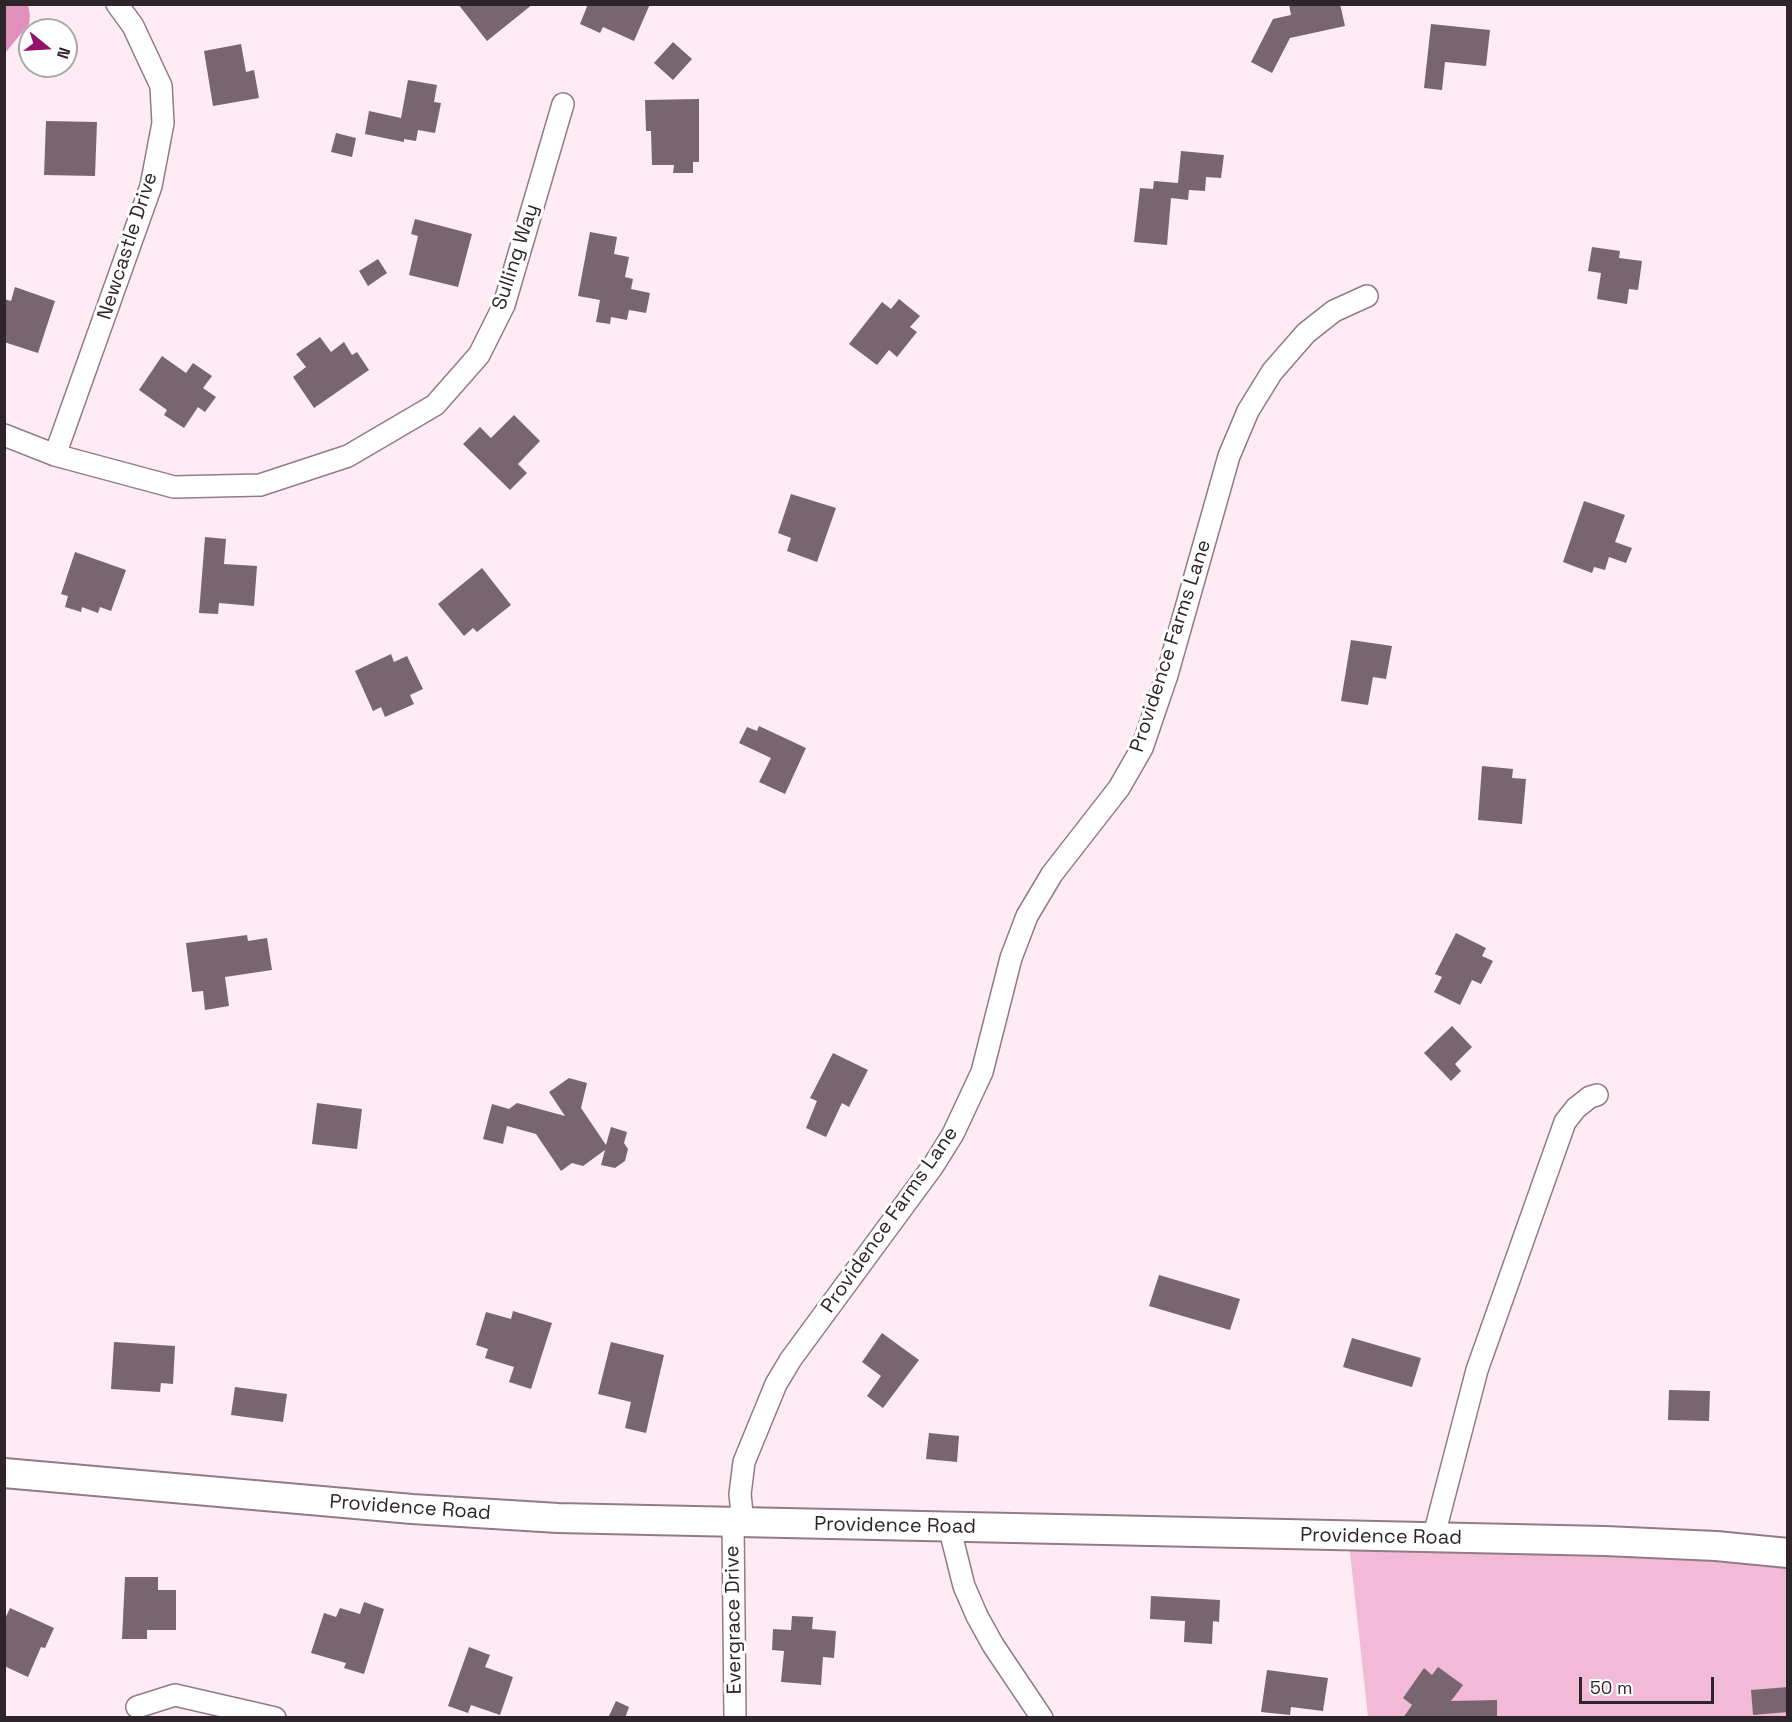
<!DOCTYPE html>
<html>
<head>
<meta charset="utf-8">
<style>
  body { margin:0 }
  #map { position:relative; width:1792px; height:1722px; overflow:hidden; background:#feebf4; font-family:"Space Grotesk",sans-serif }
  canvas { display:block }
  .frame { position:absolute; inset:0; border:6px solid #2e252a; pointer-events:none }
  .north { position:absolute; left:18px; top:18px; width:60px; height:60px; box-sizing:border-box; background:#fff; border:2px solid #aba8aa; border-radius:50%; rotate:108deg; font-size:16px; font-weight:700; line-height:24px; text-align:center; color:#2e252a }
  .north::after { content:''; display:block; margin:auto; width:21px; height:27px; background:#961169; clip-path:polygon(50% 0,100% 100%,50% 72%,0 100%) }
  .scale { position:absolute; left:1579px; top:1677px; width:135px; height:27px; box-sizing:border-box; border:3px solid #2e252a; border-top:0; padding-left:8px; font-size:18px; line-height:21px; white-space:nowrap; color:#2e252a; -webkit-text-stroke:4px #fff; paint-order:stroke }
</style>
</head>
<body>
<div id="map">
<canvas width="1792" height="1722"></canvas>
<div class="frame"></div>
<div class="north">N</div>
<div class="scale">50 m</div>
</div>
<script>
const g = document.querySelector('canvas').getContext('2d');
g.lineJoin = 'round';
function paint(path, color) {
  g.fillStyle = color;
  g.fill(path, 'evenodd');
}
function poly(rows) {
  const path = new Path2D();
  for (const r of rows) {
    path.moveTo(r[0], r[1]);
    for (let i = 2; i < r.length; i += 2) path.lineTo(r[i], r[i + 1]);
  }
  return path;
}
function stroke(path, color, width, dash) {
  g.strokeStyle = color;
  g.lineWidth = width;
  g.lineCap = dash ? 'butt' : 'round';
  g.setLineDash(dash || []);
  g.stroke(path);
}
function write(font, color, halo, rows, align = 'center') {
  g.font = font + ' "Space Grotesk",sans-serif';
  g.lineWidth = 6;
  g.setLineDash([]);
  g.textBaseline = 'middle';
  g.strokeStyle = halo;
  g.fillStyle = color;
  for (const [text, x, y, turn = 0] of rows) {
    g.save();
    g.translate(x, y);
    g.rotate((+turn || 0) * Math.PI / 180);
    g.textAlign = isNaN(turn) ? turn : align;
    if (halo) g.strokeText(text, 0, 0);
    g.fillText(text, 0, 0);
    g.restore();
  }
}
paint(poly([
  [1348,1534,1787,1561,1787,1717,1368,1717]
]), '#f3bad7');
paint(poly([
  [5,4,28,5,30,16,29,24,5,53]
]), '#e18fbb');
paint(poly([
  [458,4,533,4,487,41],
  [588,4,650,4,634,41,603,27,600,33,580,24],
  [1289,4,1340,4,1345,26,1290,38,1272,73,1251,62,1273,19,1291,15],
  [1431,24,1490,30,1486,66,1445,62,1442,90,1424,88],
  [673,42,692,59,673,80,654,63],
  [241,44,246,72,254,70,259,98,213,106,204,51],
  [408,80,437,85,434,102,441,103,435,133,418,130,416,141,404,139,404,142,365,134,369,111,401,118],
  [699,99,699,162,693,162,693,173,673,173,674,165,652,165,651,131,646,131,645,100],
  [46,121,97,122,95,176,44,175],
  [336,133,356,138,352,157,331,152],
  [1181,151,1224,155,1221,178,1206,177,1205,191,1189,190,1188,200,1171,198,1167,245,1134,242,1140,188,1153,189,1154,181,1178,183],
  [415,219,472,234,458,287,409,275,418,236,411,234],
  [590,232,617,237,614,254,629,257,625,277,633,279,631,289,650,293,646,313,629,310,627,320,611,317,610,324,596,322,600,300,578,296],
  [1592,247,1620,251,1619,258,1642,261,1638,290,1629,289,1627,304,1597,299,1601,273,1588,271],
  [378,259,387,273,368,286,359,271],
  [15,287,55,301,38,353,4,342,4,299,11,301],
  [899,299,920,316,910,327,917,332,897,357,889,350,877,365,849,344,882,302,891,309],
  [320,337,331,352,344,342,352,355,357,352,369,370,314,408,293,377,306,367,296,354],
  [162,356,186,373,193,363,212,376,203,388,216,397,205,412,198,407,184,428,164,415,167,410,139,390],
  [514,415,540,441,518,464,527,473,510,490,463,444,480,427,491,438],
  [791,494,836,508,817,562,787,551,791,538,778,533],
  [1584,501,1625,515,1615,542,1632,548,1626,563,1609,557,1605,570,1594,567,1592,573,1563,562],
  [205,537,226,539,224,564,257,566,254,606,219,603,218,614,199,613],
  [75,552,126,570,111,611,100,607,98,613,82,607,81,612,65,607,68,596,61,594],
  [482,568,511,605,477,632,473,628,464,636,438,604],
  [1351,640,1392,646,1386,679,1373,677,1368,705,1341,701],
  [391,654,394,662,407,656,423,689,410,695,414,704,385,717,381,707,373,711,355,671],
  [759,726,806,748,785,794,759,782,771,758,739,743,747,727,757,731],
  [1482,766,1513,769,1512,778,1526,779,1522,824,1478,820],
  [1456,933,1486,948,1482,956,1493,961,1481,984,1472,980,1460,1005,1434,992,1442,977,1435,974],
  [247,935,248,941,267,938,272,970,225,977,229,1006,205,1010,203,991,192,992,186,943],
  [1452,1026,1472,1047,1455,1064,1461,1071,1451,1081,1424,1053],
  [833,1053,868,1070,849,1107,842,1103,826,1137,806,1128,817,1101,810,1098],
  [569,1078,587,1083,581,1108,606,1145,611,1127,627,1132,624,1143,628,1149,625,1161,615,1168,601,1165,605,1150,583,1166,572,1163,561,1171,536,1134,507,1126,503,1144,483,1139,492,1104,509,1109,517,1103,565,1116,549,1092],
  [317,1103,362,1109,357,1149,312,1144],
  [1159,1275,1240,1299,1230,1330,1149,1306],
  [513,1311,552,1323,531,1389,509,1382,514,1367,485,1358,488,1349,476,1345,486,1312,511,1319],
  [882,1333,919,1360,883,1408,867,1396,881,1376,862,1362],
  [1352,1338,1421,1358,1412,1387,1343,1367],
  [114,1342,175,1346,173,1384,161,1383,160,1392,111,1389],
  [611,1342,664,1355,646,1433,625,1428,631,1402,598,1394],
  [235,1387,287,1394,283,1422,231,1415],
  [1669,1390,1710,1391,1709,1421,1668,1420],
  [929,1433,959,1436,957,1462,926,1459],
  [125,1577,158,1577,158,1590,176,1590,176,1630,147,1630,147,1639,122,1639],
  [1151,1596,1220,1600,1219,1622,1213,1621,1212,1644,1184,1642,1185,1621,1150,1619],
  [364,1602,384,1609,364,1674,344,1668,346,1663,311,1653,324,1613,336,1617,340,1608,360,1614],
  [10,1608,54,1628,45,1648,41,1647,28,1677,4,1666,4,1621],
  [792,1616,813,1617,812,1629,836,1631,834,1658,823,1657,821,1685,781,1682,784,1651,772,1650,773,1629,791,1630],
  [469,1647,490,1655,485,1667,513,1677,500,1715,471,1705,468,1713,448,1706],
  [1438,1667,1463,1685,1451,1701,1497,1700,1497,1718,1403,1718,1412,1705,1403,1698,1424,1668,1432,1675],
  [1267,1670,1328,1678,1323,1711,1291,1707,1290,1715,1261,1712],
  [1788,1687,1788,1712,1753,1715,1751,1690],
  [616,1701,629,1707,625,1718,608,1718]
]), '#79656f');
const street = poly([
  [4,435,55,455,174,487,260,485,348,456,435,405,479,355,504,305,563,104],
  [55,455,151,186,163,123,161,86,133,26,117,4],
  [733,1522,735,1718],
  [743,1523,740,1494,744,1462,776,1384,791,1359,933,1166,953,1134,982,1072,1011,958,1027,916,1052,874,1119,788,1142,748,1167,675,1229,456,1248,411,1272,372,1306,333,1334,311,1367,296],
  [949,1526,964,1586,977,1616,993,1645,1042,1718],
  [1433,1539,1477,1370,1565,1122,1576,1108,1590,1097,1597,1095],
  [137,1707,175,1695,275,1718]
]);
const secondary = poly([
  [4,1473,412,1509,558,1518,1605,1541,1716,1546,1788,1553]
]);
stroke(street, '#917b86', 24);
stroke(secondary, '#917b86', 32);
stroke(street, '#fff', 21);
stroke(secondary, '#fff', 28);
write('20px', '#2e252a', '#fff', [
  ["Newcastle Drive",128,246,-72],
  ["Sulling Way",516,257,-72],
  ["Providence Farms Lane",1171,646,-72],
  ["Providence Farms Lane",890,1220,-55],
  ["Providence Road",410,1508,4],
  ["Providence Road",895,1526,1],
  ["Providence Road",1381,1537,1],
  ["Evergrace Drive",734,1620,-91]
]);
</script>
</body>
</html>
